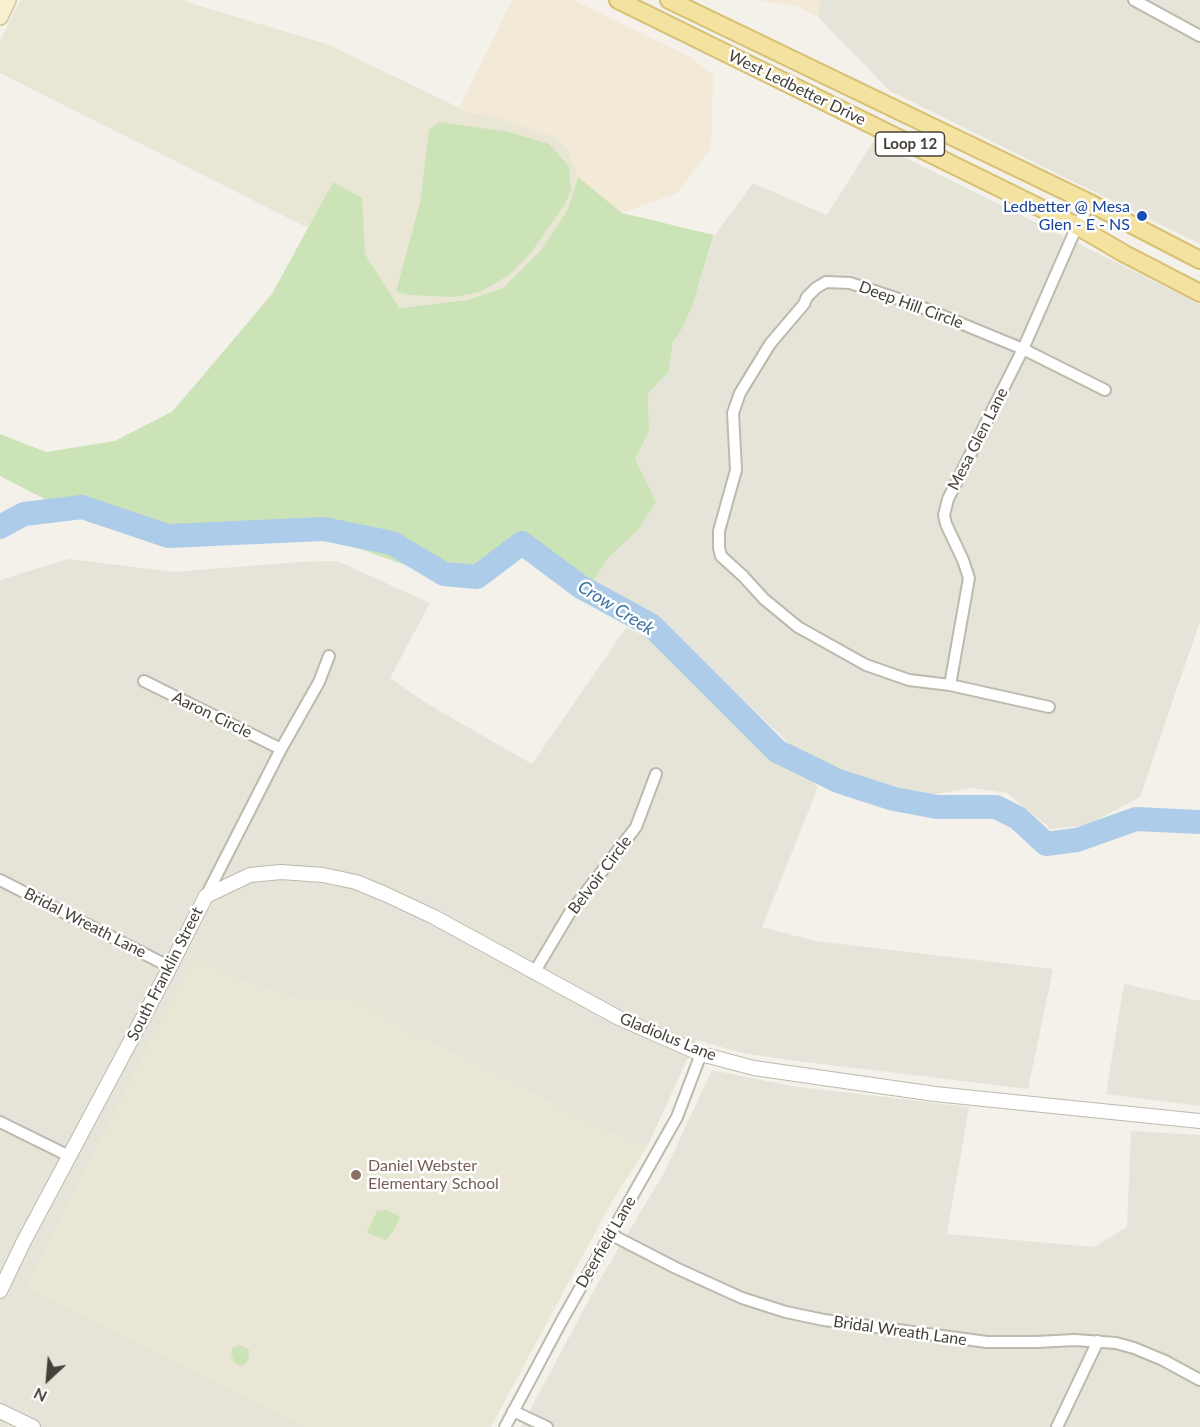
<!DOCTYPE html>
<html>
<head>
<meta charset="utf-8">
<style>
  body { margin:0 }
  #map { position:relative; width:1200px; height:1427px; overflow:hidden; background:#f3f1e9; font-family:Lato,sans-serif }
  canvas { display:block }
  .north { position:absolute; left:18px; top:1349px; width:60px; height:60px; -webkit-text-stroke:4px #fff; paint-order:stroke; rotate:206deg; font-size:16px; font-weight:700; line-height:24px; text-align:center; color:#464138 }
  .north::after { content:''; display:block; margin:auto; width:21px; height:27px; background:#464138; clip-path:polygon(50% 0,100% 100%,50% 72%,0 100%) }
</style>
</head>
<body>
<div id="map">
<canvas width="1200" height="1427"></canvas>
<div class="north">N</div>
</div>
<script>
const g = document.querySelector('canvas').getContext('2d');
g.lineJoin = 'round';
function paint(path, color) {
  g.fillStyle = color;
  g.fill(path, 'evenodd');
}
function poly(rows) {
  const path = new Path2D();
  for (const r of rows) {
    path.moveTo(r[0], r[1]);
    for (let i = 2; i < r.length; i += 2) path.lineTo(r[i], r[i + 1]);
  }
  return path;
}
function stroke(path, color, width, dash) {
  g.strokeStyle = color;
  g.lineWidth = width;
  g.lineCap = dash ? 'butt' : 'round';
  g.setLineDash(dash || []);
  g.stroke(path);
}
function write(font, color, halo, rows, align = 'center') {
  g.font = font + ' Lato,sans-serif';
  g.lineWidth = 5;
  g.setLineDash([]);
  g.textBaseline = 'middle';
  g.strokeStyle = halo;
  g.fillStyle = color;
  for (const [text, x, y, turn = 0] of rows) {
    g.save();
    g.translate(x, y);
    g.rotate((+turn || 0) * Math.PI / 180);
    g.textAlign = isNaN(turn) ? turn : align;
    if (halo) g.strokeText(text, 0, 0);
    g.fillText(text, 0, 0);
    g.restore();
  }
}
paint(poly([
  [821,0,1200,0,1200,244,890,91,818,17],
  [873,142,1200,304,1200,621,1140,797,1087,825,1051,829,1007,793,973,788,929,795,884,788,824,766,791,745,646,608,591,585,607,559,637,531,635,459,649,432,648,394,669,371,673,341,678,336,692,307,715,235,753,183,827,215],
  [69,559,175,572,298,562,337,561,430,603,390,678,426,703,532,764,626,628,650,638,818,787,762,927,815,941,1053,969,1028,1089,789,1060,743,1053,696,1040,647,1147,594,1127,510,1080,429,1041,297,1000,192,961,26,1287,306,1427,0,1427,0,580],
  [1124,984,1200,1001,1200,1106,1106,1094],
  [712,1070,791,1086,969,1107,947,1234,1094,1247,1127,1227,1131,1131,1200,1135,1200,1427,521,1427,599,1281,663,1175]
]), '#e6e3d8');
paint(poly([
  [512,0,573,0,692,58,713,75,711,148,677,193,622,213,578,177,568,149,496,117,470,114,459,109],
  [757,0,821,0,818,17,796,6]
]), '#f2e9d7');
paint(poly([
  [20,0,185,0,196,5,327,44,470,113,496,117,557,138,568,149,578,177,568,209,541,250,503,288,467,300,398,308,365,254,361,198,333,182,308,228,0,73,0,41],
  [192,960,297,1000,353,998,429,1041,510,1080,594,1127,647,1147,611,1203,491,1427,306,1427,26,1287]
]), '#eae6d5');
paint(poly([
  [439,122,509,132,549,144,569,166,571,190,565,204,530,254,509,275,480,292,454,297,410,295,396,292,420,203,429,130],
  [578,177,622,213,714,235,692,307,678,336,673,341,669,371,648,394,649,432,635,459,656,502,637,531,607,559,591,585,520,547,471,588,314,533,190,539,100,510,93,524,0,476,0,434,46,452,115,441,173,411,272,294,333,182,362,198,365,254,399,308,467,300,503,288,541,250,568,209],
  [387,1210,400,1217,394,1230,386,1240,374,1236,367,1232,377,1211],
  [240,1345,249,1350,249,1358,245,1364,241,1366,235,1363,231,1354,233,1347]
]), '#cce3b7');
stroke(poly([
  [0,527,24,514,82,507,168,536,324,529,392,543,444,574,477,577,522,543,581,587,651,625,777,751,838,781,894,799,937,807,996,807,1018,818,1046,844,1077,840,1136,819,1200,822]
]), '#accce9', 24);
const minor = poly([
  [1134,0,1200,36],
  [144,681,281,749],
  [950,685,969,578,963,560,946,524,944,515,948,499,1023,349,1077,226,1090,203],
  [1049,707,950,685,909,680,866,665,798,627,764,599,743,576,721,556,719,548,719,531,736,470,733,413,740,393,770,344,804,304,807,297,816,288,826,282,850,283,914,304,1023,349,1105,390],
  [0,880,170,967],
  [206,896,281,749,319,682,329,656],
  [534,973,569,914,636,827,656,774],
  [0,1122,69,1156],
  [610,1234,676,1268,742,1298,786,1312,824,1320,987,1342,1036,1342,1075,1340,1116,1343,1134,1348,1163,1360,1200,1380],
  [513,1411,547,1427],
  [505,1427,561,1322,677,1117,701,1054],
  [1057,1427,1098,1341]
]);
const tertiary = poly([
  [0,1291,23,1243,170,967,206,896,250,875,281,872,323,875,356,882,385,894,434,917,617,1017,701,1054,754,1068,935,1094,1200,1121],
  [0,1411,33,1427]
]);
const secondary = poly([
  [0,17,8,0]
]);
const primary = poly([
  [618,0,1077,226,1123,253,1200,293],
  [669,0,1090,203,1200,260]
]);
stroke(minor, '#bdb9ad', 14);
stroke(tertiary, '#bdb9ad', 16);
stroke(secondary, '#cec59e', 18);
stroke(primary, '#d7c073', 20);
stroke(minor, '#fff', 10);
stroke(tertiary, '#fff', 14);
stroke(secondary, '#f9f1cd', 15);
stroke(primary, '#f4e2a1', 16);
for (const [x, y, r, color] of [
  [1142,216,6,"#1a4fb4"],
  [356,1175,6,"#8d6e63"]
]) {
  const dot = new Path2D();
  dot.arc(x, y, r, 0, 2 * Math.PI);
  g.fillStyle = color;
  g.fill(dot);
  stroke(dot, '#fff', 2);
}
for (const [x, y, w] of [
  [910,144,69]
]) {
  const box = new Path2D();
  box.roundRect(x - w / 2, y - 12, w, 24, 4.5);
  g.fillStyle = '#fff';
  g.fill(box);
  stroke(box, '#464138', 1.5);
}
write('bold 15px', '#464138', null, [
  ["Loop 12",910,144]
]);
write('16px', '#464138', '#fff', [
  ["West Ledbetter Drive",797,88,26],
  ["Deep Hill Circle",911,305,20],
  ["Mesa Glen Lane",978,439,-63],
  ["Aaron Circle",212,715,26],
  ["Belvoir Circle",600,875,-53],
  ["Bridal Wreath Lane",85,923,27],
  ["South Franklin Street",165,974,-63],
  ["Gladiolus Lane",668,1037,22],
  ["Deerfield Lane",606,1242,-60],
  ["Bridal Wreath Lane",900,1331,8]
]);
write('16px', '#164399', '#fff', [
  ["Ledbetter @ Mesa",1130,207],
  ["Glen - E - NS",1130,225]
], 'right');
write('16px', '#785e54', '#fff', [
  ["Daniel Webster",368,1166],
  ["Elementary School",368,1184]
], 'left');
write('italic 18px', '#3c73a7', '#fff', [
  ["Crow Creek",616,608,32]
]);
</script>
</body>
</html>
